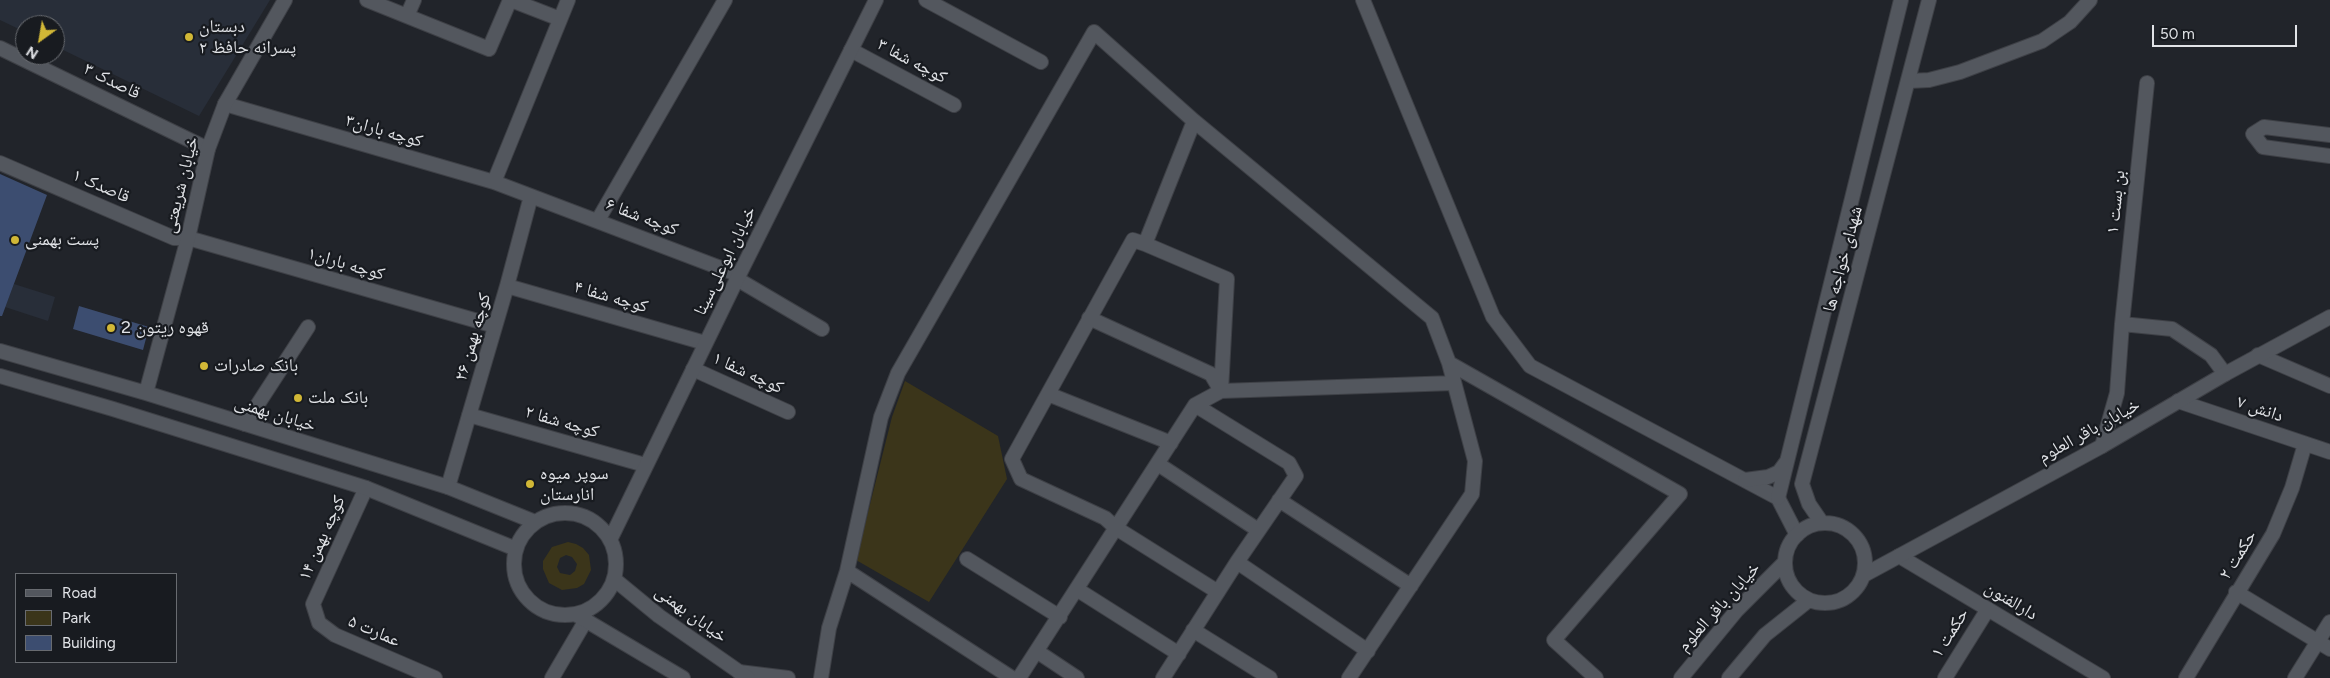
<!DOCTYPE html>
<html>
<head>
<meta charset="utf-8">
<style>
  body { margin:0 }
  #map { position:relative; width:2330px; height:678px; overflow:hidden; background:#21242a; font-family:Figtree,sans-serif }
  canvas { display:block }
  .legend { position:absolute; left:15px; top:573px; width:162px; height:90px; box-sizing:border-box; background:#181b20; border:1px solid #686b70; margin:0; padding:6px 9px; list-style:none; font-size:15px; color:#e1e3e7 }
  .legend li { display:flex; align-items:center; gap:10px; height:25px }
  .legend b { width:25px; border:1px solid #686b70 }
  .north { position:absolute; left:15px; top:15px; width:50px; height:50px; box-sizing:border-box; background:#181b20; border:1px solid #686b70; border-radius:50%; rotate:212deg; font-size:14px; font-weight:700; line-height:20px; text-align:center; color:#e1e3e7 }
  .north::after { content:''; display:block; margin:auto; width:18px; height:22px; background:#d1b736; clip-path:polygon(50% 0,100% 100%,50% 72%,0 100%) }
  .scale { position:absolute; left:2152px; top:25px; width:145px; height:22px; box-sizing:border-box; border:2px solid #e1e3e7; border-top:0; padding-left:6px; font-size:15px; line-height:18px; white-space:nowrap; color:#e1e3e7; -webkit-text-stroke:4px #181b20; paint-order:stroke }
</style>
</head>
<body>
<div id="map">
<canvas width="2330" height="678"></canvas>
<ul class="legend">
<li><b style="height:6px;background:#53575e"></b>Road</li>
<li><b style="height:14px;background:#3b351a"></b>Park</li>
<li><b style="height:14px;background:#3c4d70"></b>Building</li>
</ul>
<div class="north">N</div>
<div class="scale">50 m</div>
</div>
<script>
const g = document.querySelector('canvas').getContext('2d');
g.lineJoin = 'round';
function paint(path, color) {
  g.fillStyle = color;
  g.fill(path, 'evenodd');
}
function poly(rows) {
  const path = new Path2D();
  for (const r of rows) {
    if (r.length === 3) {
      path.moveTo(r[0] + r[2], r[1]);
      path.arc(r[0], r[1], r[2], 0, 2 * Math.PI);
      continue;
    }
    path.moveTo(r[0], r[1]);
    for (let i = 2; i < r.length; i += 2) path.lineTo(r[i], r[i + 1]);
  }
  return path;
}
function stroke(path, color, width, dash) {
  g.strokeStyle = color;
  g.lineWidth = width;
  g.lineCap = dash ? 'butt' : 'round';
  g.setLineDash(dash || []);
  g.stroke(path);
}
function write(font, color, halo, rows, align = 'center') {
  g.font = font + ' Figtree,"Noto Naskh Arabic",sans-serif';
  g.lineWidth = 4.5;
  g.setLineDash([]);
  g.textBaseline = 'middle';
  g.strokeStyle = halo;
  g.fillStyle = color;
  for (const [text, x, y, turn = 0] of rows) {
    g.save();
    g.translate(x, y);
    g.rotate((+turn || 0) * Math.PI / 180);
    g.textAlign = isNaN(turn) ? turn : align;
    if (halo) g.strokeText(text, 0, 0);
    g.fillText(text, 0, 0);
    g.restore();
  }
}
paint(poly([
  [0,0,270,0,199,116,55,46,55,25,25,25,25,32,0,20],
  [14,284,55,297,48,321,5,307]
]), '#282e39');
paint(poly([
  [905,381,998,436,1007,479,929,602,856,560,892,417],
  [568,542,576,544,583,548,589,555,591,570,584,584,577,588,562,590,549,583,543,569,543,561,552,547],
  [566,555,572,557,577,564,575,571,570,575,560,573,557,567,560,558]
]), '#3b351a');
paint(poly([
  [0,174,47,195,2,316,0,316],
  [79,306,149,327,143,350,73,329]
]), '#3c4d70');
const minor = poly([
  [367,0,489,49,510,0],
  [511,0,560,19],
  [926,0,1041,62],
  [1363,0,1493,317,1530,366,1778,498,1797,535],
  [407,16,414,0],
  [0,48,208,149],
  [851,50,954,105],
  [1909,81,1929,80,1960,72,2042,41,2070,22,2090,0],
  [225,104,494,182,739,275],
  [1194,121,1145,244,1133,240,1012,459,1021,479,1105,518,1116,528,1218,592],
  [2330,135,2264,127,2253,134,2263,147,2330,156],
  [0,163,174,238,188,238,495,326],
  [494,182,568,0],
  [598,220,725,0],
  [1145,244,1227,279,1221,391],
  [737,279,822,329],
  [507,286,705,343],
  [1089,318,1211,374,1221,391],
  [2122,324,2147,83],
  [2258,355,2330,386],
  [1449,363,1680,494,1554,640,1596,678],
  [693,369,788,412],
  [1048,394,1171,443],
  [2178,401,2330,452],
  [469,415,645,465],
  [245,424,308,327],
  [2102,446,2117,393,2122,324,2172,329,2211,355,2225,374],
  [1158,464,1258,530],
  [448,487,507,286,531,196],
  [366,488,313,604,319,623,335,635,435,678],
  [1279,500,1411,586],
  [1899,556,2103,678],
  [967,559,1060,617],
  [1237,562,1368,651],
  [847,571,1012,678],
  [1078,590,1179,654],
  [2236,592,2330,649],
  [1193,630,1270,678],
  [1038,652,1077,678],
  [739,672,788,678],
  [552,678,586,620],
  [821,678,829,628,847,571,881,417,898,373,1094,32,1194,121,1432,318,1449,363,1475,461,1472,494,1349,678],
  [1019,678,1195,405,1221,391,1454,383],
  [1163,678,1237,562,1296,476,1289,463,1195,405],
  [1945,678,1988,609],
  [2186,678,2273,534,2292,488,2305,444],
  [2295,678,2330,622]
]);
const tertiary = poly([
  [0,351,146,393,448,487,535,522],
  [0,376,113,409,366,488,516,549],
  [146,393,188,238,208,149,225,104,285,0],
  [1745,480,1768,477,1779,472,1787,461],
  [1778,498,1901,0],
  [565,564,51],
  [1822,523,1809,504,1802,484,1929,0],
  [1825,563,40],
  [610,540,739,275,876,0],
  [1864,575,2102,446,2225,374,2330,317],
  [614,579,659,616,748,678],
  [575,614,683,678],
  [1681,678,1737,610,1785,562],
  [1729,678,1765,635,1809,600]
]);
stroke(minor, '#3e4046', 16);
stroke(tertiary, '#3e4046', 16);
stroke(minor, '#53575e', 14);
stroke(tertiary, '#53575e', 14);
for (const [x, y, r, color] of [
  [189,37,5,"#d1b736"],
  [15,240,5,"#d1b736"],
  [111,328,5,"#d1b736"],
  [204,366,5,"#d1b736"],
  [298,398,5,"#d1b736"],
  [530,484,5,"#d1b736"]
]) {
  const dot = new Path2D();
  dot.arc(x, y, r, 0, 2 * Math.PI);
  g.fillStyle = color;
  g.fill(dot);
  stroke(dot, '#181b20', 2);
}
write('18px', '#e1e3e7', '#181b20', [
  ["دبستان",199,27],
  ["پسرانه حافظ ۲",199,48],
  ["پست بهمنی",25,240],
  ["قهوه ریتون 2",121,328],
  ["بانک صادرات",214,366],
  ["بانک ملت",308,398],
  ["سوپر میوه",540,474],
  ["انارستان",540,495]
], 'left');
write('18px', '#e1e3e7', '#181b20', [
  ["کوچه شفا ۳",912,61,28],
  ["قاصدک ۳",112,81,26],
  ["کوچه باران۳",384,131,16],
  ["خیابان شریعتی",181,185,-76],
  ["قاصدک ۱",101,186,23],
  ["بن بست ۱",2116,202,-84],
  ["کوچه شفا ۶",642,217,21],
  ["شهدای خواجه ها",1843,259,-75],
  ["خیابان ابوعلی‌سینا",725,261,-64],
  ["کوچه باران۱",346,264,16],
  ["کوچه شفا ۴",611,297,16],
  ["کوچه بهمن ۲۶",473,337,-74],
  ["کوچه شفا ۱",748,373,25],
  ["دانش ۷",2260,409,19],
  ["خیابان بهمنی",275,414,17],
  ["کوچه شفا ۲",562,422,16],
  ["خیابان باقر العلوم",2089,431,-29],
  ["کوچه بهمن ۱۴",322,538,-66],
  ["حکمت ۲",2238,555,-58],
  ["دارالفنون",2011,601,31],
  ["خیابان باقر العلوم",1719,607,-48],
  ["خیابان بهمنی",691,614,36],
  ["عمارت ۵",374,631,23],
  ["حکمت ۱",1950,633,-58]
]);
</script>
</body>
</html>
